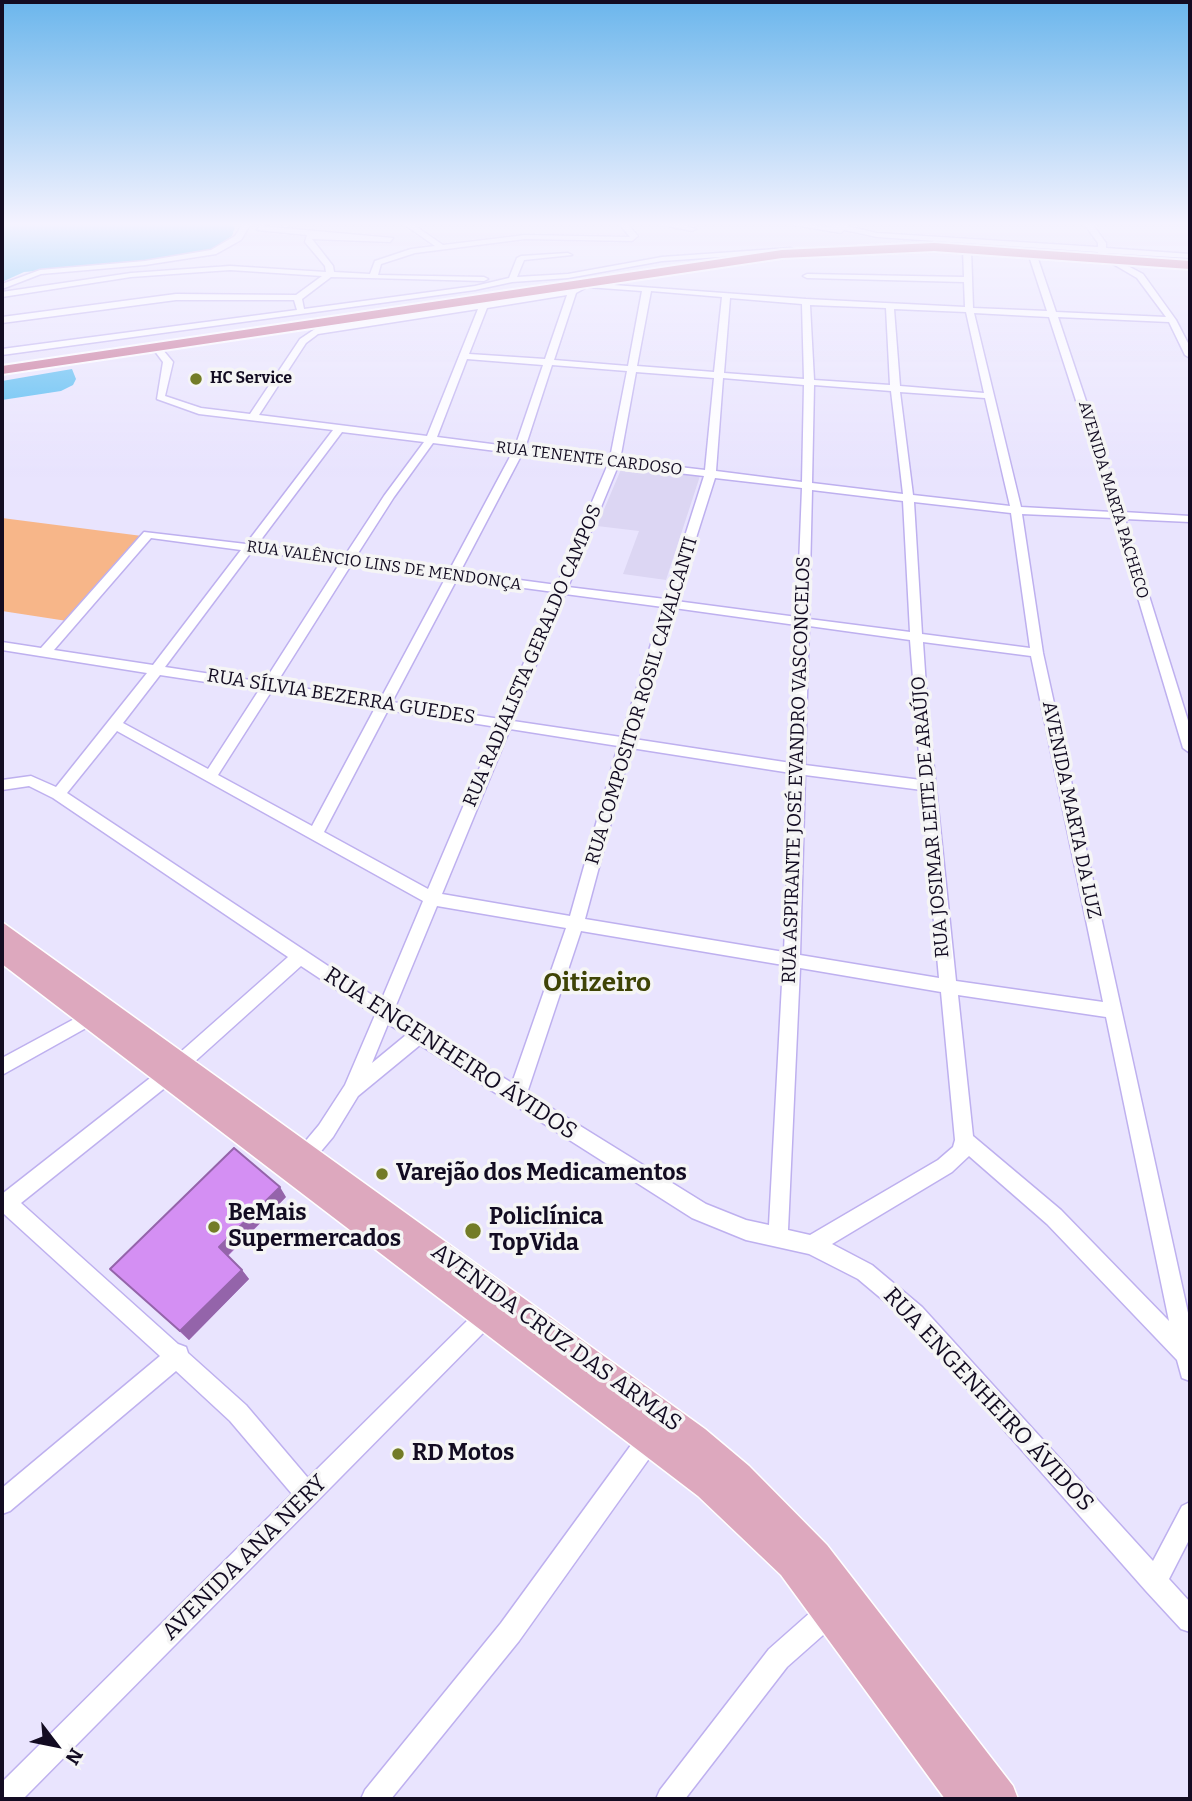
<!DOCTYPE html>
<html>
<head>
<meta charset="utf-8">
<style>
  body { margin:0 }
  #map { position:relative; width:1192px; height:1801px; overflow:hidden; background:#e9e4fe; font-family:Bitter,serif }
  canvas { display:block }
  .frame { position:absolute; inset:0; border:4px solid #130c22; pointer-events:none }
  .north { position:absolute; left:21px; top:1710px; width:70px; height:70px; -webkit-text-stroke:5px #f5f5f5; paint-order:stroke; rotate:122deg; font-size:19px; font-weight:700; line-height:28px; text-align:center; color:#130c22 }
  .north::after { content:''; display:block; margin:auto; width:24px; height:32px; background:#130c22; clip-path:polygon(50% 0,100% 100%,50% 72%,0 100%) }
</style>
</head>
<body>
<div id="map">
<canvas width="1192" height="1801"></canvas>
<div class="frame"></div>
<div class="north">N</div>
</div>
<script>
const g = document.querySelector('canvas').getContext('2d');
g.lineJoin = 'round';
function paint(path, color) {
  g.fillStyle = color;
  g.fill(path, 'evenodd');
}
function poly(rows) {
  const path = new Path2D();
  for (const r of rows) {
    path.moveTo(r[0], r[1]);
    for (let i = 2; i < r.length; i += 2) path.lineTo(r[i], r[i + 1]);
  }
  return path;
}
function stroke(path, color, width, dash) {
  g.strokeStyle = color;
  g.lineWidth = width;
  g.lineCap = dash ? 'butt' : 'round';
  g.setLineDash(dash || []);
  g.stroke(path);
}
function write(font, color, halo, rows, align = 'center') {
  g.font = font + ' Bitter,serif';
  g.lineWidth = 7;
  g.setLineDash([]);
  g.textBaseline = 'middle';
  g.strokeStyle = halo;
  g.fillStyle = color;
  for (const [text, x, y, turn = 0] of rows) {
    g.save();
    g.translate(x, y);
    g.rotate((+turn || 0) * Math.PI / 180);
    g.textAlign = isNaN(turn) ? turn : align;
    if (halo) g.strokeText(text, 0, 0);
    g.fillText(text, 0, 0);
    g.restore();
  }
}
paint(poly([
  [622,467,700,476,666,580,623,574,639,531,597,526]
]), '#dcd6f3');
paint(poly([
  [2,518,142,536,67,621,2,611]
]), '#f7b689');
paint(poly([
  [2,225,233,225,235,227,232,236,206,253,153,261,24,272,2,282],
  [72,369,76,379,73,385,61,391,2,400,2,381]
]), '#50baf1');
const minor = poly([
  [242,225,250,225,241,240,216,254,145,265,41,274,2,289,2,284,40,270,145,261,211,250,235,236,242,225],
  [405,225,414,225,443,245,525,235,630,237,620,225,628,225,638,236,632,241,525,239,415,253,381,264,378,275,484,277,488,279,484,281,331,277,302,299,304,309,475,286,509,278,517,258,521,256,568,253,572,255,524,260,517,277,568,274,662,257,791,248,795,250,791,252,662,261,568,278,512,282,475,290,2,355,2,349,297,310,294,300,176,300,2,323,2,317,176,294,296,295,322,276,230,270,131,277,2,297,2,292,131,273,230,266,326,272,325,266,305,242,307,235,257,230,260,226,393,238,390,242,312,239,333,266,334,272,370,274,375,261,411,249,435,246,405,225],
  [663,225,682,225,696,229,692,231,663,225],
  [794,225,832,227,827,225,842,225,877,233,1098,247,1098,243,1085,225,1093,225,1106,243,1106,248,1190,254,1190,258,1106,253,1102,258,1098,256,1098,252,877,237,844,230,841,233,794,225],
  [967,247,971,249,973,308,1047,311,1028,253,1032,251,1036,253,1056,312,1166,317,1137,278,1108,261,1111,257,1143,274,1176,320,1190,347,1190,358,1185,355,1169,322,1058,317,1123,512,1190,516,1190,522,1125,519,1190,727,1190,753,1183,748,1114,518,1022,514,1043,653,1190,1322,1190,1381,1182,1378,1177,1360,1047,1224,969,1156,952,1172,832,1244,872,1265,922,1307,1153,1561,1182,1506,1190,1502,1190,1538,1169,1579,1190,1602,1190,1632,1181,1629,1146,1591,908,1321,858,1279,809,1254,746,1240,692,1218,420,1045,358,1096,333,1137,307,1168,300,1171,293,1168,291,1162,293,1156,319,1125,345,1085,375,1015,301,966,171,1083,21,1203,178,1344,186,1347,188,1353,246,1405,308,1478,479,1309,486,1306,493,1309,496,1316,493,1323,23,1799,2,1799,2,1782,292,1494,230,1421,176,1371,10,1511,2,1514,2,1488,160,1356,4,1214,2,1215,2,1194,159,1071,288,957,53,798,29,786,2,790,2,780,31,776,56,787,147,673,2,650,2,642,41,648,144,532,246,544,333,430,199,414,157,399,163,362,151,346,158,344,173,362,165,396,201,408,250,414,300,339,315,329,570,290,586,283,806,299,965,307,964,282,807,278,803,276,807,274,964,277,963,249,967,247],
  [587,287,642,291,628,366,554,360,576,293,587,287],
  [651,291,722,297,714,372,637,366,651,291],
  [567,295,545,359,469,354,487,308,567,295],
  [730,298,802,304,804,379,724,373,730,298],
  [810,305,886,308,890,385,814,380,810,305],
  [478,309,427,436,259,415,306,343,318,334,478,309],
  [894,309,966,312,984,393,900,386,894,309],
  [974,313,1049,317,1112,512,1021,507,974,313],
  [467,359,543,365,515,447,437,437,467,359],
  [552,365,627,371,610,458,525,448,552,365],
  [636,372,714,378,705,470,620,460,636,372],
  [723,378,804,385,802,482,716,471,723,378],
  [814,385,891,391,903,494,812,483,814,385],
  [900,392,985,398,1010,506,913,495,900,392],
  [342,432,424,442,384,496,344,557,257,545,342,432],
  [433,443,512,453,449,571,355,558,394,497,433,443],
  [522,454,608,464,557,585,460,572,522,454],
  [618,466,704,476,665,599,568,587,618,466],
  [715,478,802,488,797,617,676,601,715,478],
  [812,490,903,501,910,632,809,619,812,490],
  [914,502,1011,513,1030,648,922,634,914,502],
  [151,538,241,550,153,665,54,650,151,538],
  [252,551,340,563,264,682,165,667,252,551],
  [351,565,446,577,380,700,276,684,351,565],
  [457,579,554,592,500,719,392,702,457,579],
  [565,594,663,607,621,737,513,721,565,594],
  [674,608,796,625,791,763,634,739,674,608],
  [809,626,910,640,921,780,805,765,809,626],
  [923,642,1031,656,1103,1002,956,981,927,701,923,642],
  [160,675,259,690,208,769,123,723,160,675],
  [271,692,375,708,312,826,218,775,271,692],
  [388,710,497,727,428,889,324,832,388,710],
  [510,729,618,746,570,916,442,894,510,729],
  [117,731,423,901,381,1001,67,793,117,731],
  [631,748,791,773,784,952,585,919,631,748],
  [805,775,922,790,939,978,800,955,805,775],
  [437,906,566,928,512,1083,394,1010,437,906],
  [581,931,783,965,769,1225,746,1220,706,1204,527,1093,581,931],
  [800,968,941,992,955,1140,953,1147,938,1160,810,1235,788,1230,800,968],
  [958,995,1106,1017,1169,1321,1061,1210,973,1136,958,995],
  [388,1024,406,1035,372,1063,388,1024],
  [89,1011,95,1013,98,1018,95,1023,2,1075,2,1058,89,1011],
  [650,1427,658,1430,661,1438,658,1446,519,1641,391,1799,361,1799,365,1790,501,1623,642,1430,650,1427],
  [830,1600,839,1603,842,1612,839,1621,787,1667,685,1799,656,1799,660,1790,769,1649,821,1603,830,1600]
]);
const major = poly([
  [2,922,705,1429,749,1466,827,1545,1013,1786,1018,1799,945,1799,781,1575,698,1496,2,964,2,922]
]);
const highway = poly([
  [934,243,1190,261,1190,269,934,251,782,258,2,374,2,366,782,250,934,243]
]);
stroke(minor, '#beb0ef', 3);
stroke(major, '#fff', 3);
stroke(highway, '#fff', 4);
paint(minor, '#fff');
paint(major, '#dda8be');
paint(highway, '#c66e92');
paint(poly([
  [286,1197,228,1256,242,1270,249,1279,189,1340,110,1269]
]), '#b67bd1');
paint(poly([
  [280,1187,286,1197,226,1257,219,1247],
  [242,1270,249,1279,189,1340,180,1331]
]), '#9464aa');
const building = poly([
  [234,1148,280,1187,219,1247,242,1270,180,1331,110,1269,234,1148]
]);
paint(building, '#d48ff3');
stroke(building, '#9464aa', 2);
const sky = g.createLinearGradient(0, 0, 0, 477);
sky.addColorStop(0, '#6bb6ec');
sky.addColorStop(0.47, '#f5f3ff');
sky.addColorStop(1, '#f5f3ff00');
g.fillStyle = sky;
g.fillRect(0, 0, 1192, 477);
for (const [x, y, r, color] of [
  [196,379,7,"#737c27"],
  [382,1174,7,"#737c27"],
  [214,1227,7,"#737c27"],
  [473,1231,9,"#737c27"],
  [398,1454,7,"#737c27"]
]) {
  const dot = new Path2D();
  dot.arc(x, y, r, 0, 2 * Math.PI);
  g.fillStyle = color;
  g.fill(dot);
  stroke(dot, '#f5f5f5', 2.5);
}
write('bold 16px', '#130c22', '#f5f5f5', [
  ["HC Service",210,379]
], 'left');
write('16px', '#130c22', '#f5f5f5', [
  ["RUA TENENTE CARDOSO",589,459,7],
  ["AVENIDA MARTA PACHECO",1113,500,73],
  ["RUA VALÊNCIO LINS DE MENDONÇA",384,566,8]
]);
write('19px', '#130c22', '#f5f5f5', [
  ["RUA RADIALISTA GERALDO CAMPOS",533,656,-67],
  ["RUA SÍLVIA BEZERRA GUEDES",341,697,9],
  ["RUA COMPOSITOR ROSIL CAVALCANTI",642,701,-73],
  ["RUA ASPIRANTE JOSÉ EVANDRO VASCONCELOS",797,770,-88],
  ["AVENIDA MARTA DA LUZ",1071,810,78],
  ["RUA JOSIMAR LEITE DE ARAÚJO",931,817,-95]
]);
write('23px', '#130c22', '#f5f5f5', [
  ["RUA ENGENHEIRO ÁVIDOS",450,1054,33],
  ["AVENIDA CRUZ DAS ARMAS",556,1338,36],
  ["RUA ENGENHEIRO ÁVIDOS",988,1400,47],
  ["AVENIDA ANA NERY",245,1558,-45]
]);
write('bold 23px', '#130c22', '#f5f5f5', [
  ["Varejão dos Medicamentos",396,1174],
  ["BeMais",228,1214],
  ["Supermercados",228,1240],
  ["Policlínica",489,1218],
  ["TopVida",489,1244],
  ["RD Motos",412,1454]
], 'left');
write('bold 26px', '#3f4406', '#f5f5f5', [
  ["Oitizeiro",597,984]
]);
</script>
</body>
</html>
